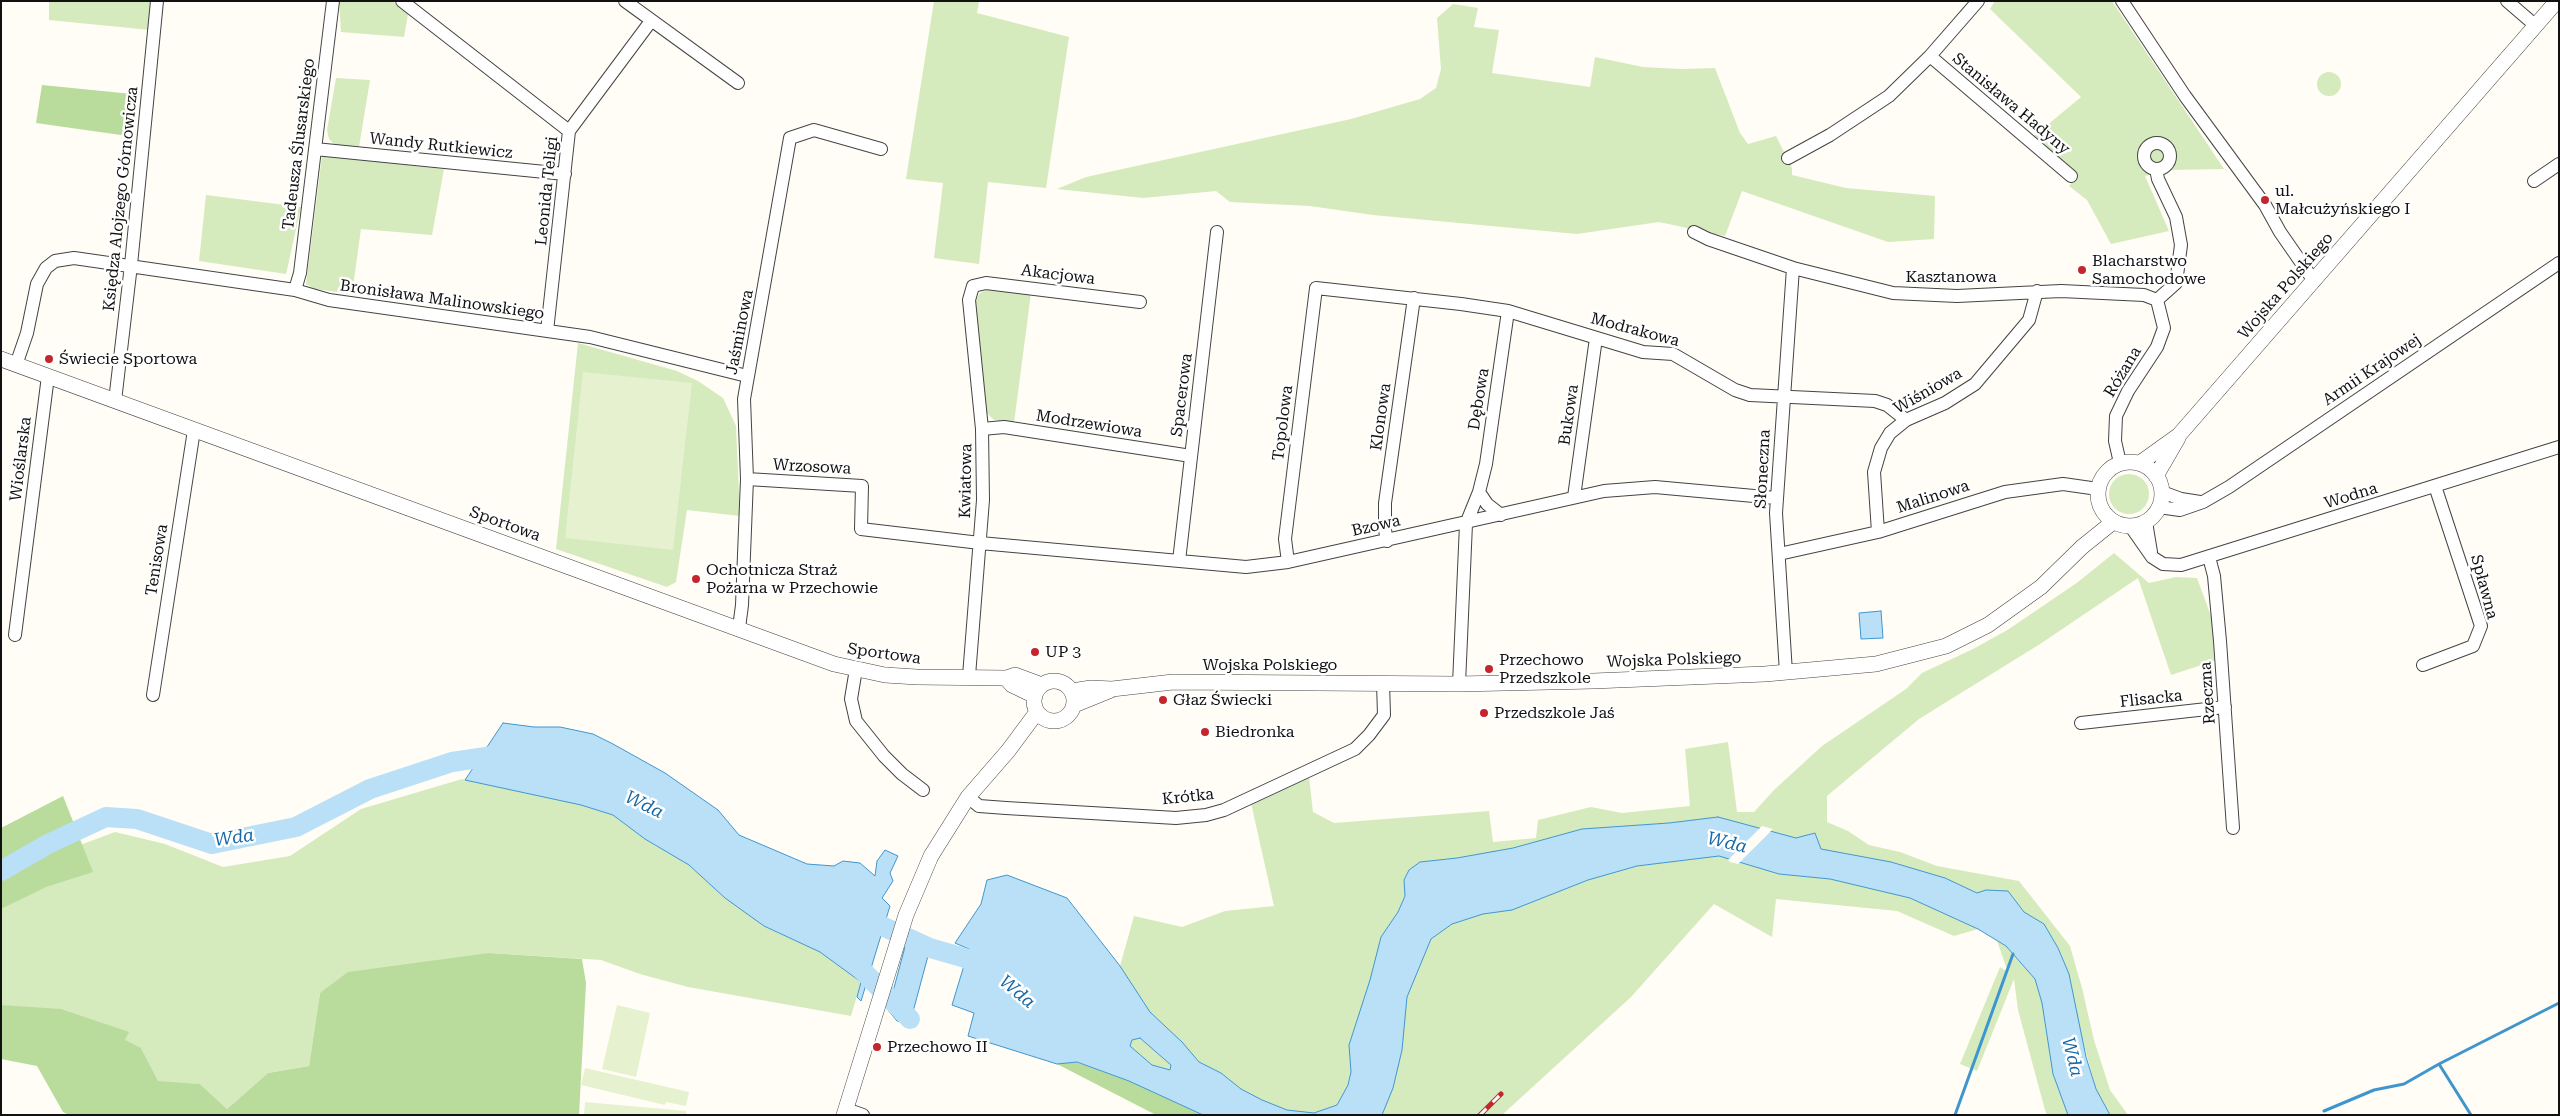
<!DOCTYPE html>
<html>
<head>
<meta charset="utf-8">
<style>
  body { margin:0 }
  #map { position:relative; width:2560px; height:1116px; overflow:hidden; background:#fffdf5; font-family:"Roboto Serif",serif }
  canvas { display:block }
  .frame { position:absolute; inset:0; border:2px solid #111; pointer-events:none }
</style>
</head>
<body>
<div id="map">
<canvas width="2560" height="1116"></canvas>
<div class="frame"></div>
</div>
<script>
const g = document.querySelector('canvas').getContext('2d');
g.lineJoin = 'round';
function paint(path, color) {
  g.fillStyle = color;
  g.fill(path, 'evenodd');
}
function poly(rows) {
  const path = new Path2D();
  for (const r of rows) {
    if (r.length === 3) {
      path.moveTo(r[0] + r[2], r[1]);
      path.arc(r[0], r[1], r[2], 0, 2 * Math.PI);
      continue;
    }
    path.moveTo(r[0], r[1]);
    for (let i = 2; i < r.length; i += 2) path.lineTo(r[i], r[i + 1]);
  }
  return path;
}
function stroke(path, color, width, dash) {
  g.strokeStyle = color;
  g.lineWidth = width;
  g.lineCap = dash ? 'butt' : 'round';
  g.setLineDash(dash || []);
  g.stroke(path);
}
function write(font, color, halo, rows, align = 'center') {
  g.font = font + ' "Roboto Serif",serif';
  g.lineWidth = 5;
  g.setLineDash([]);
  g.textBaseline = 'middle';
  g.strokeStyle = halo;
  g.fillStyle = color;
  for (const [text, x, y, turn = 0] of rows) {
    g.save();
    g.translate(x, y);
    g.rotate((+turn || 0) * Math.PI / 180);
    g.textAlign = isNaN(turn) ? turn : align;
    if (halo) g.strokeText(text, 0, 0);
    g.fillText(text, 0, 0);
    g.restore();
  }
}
paint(poly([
  [49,1,154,1,150,30,49,20],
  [339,1,392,1,408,14,404,37,341,32],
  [934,1,979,1,977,13,1069,37,1046,188,988,182,979,264,934,258,943,183,906,179],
  [1995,1,2112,1,2224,169,2170,170,2145,176,2169,231,2111,244,2087,200,2069,186,2078,175,2034,136,2081,97,1990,9],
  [1453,4,1478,8,1474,27,1499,30,1492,73,1590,87,1595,57,1643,67,1681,69,1715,68,1740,133,1748,144,1776,136,1792,168,1792,175,1846,188,1935,196,1934,239,1888,242,1742,191,1725,236,1659,222,1577,234,1373,215,1310,206,1230,202,1216,191,1143,198,1057,189,1086,177,1351,119,1420,99,1436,88,1441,69,1437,18],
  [2329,84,12],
  [336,78,370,80,359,147,335,145,329,139,327,130],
  [322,156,444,169,432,235,361,229,352,294,315,289,306,284],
  [206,195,301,207,286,274,199,261],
  [987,289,1031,293,1014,423,994,420,985,411,975,304,979,294],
  [578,343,677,371,698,381,723,398,736,426,740,516,687,510,676,582,667,587,556,549],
  [2129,494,20],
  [2114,553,2149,583,2176,577,2197,578,2226,657,2171,675,2138,578,2040,644,1919,719,1827,796,1827,822,1848,831,1869,845,1900,852,1937,866,2019,881,2070,946,2082,988,2094,1040,2110,1090,2128,1115,2110,1115,2096,1089,2076,1016,2069,974,2058,948,2044,924,2024,912,2008,891,1986,890,1977,893,1945,878,1891,862,1821,849,1815,833,1796,838,1718,817,1669,823,1582,829,1513,848,1457,858,1420,862,1409,870,1404,880,1405,895,1398,912,1381,937,1370,981,1349,1045,1351,1072,1348,1085,1337,1105,1314,1113,1287,1110,1262,1100,1241,1089,1221,1073,1199,1062,1181,1042,1150,1012,1120,966,1134,916,1182,927,1225,911,1274,906,1251,803,1309,777,1313,812,1334,823,1489,811,1493,842,1536,838,1538,820,1591,807,1622,813,1690,806,1685,749,1728,742,1737,812,1754,812,1774,790,1822,746,1906,689,1922,673,1975,648,2009,629,2078,582],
  [462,779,581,805,613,815,645,839,689,865,725,898,764,926,820,952,861,982,851,1016,688,987,640,974,601,960,489,953,320,993,309,1066,268,1073,227,1109,200,1084,158,1082,141,1048,1,1010,1,889,72,848,115,832,165,844,223,867,290,856,361,809],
  [1719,856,1779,874,1830,879,1910,898,1978,929,1954,936,1897,911,1776,899,1772,937,1714,904,1631,997,1502,1115,1382,1115,1393,1088,1402,1050,1407,997,1431,939,1452,924,1483,914,1512,910,1588,880,1637,866],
  [1997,941,2006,946,2035,979,2042,1003,2053,1074,2068,1115,2047,1115,2045,1110,2018,1010,2014,979,1977,1071,1960,1064,2000,967,2008,972],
  [1140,1038,1171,1065,1170,1070,1152,1065,1130,1046,1132,1040]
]), '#d5ebbd');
paint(poly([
  [42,85,132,94,128,136,36,123],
  [63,796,93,872,46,887,1,909,1,828],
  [489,953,582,959,586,983,579,1115,69,1115,63,1112,37,1066,1,1059,1,1005,61,1009,129,1032,125,1040,141,1048,158,1081,200,1084,227,1109,268,1073,309,1066,320,993,348,972],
  [1076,1062,1129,1081,1203,1115,1156,1115,1057,1064]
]), '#b9dc9c');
paint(poly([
  [583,372,692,383,673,550,565,538],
  [617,1005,650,1013,636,1077,602,1069],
  [585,1068,689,1092,686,1106,666,1102,665,1105,581,1085],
  [585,1102,686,1111,686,1115,584,1115]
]), '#e6f2cf');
const water = poly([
  [1881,611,1883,638,1861,639,1859,613,1881,611],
  [503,723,534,727,560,727,593,734,613,744,665,773,718,810,739,835,807,864,834,866,843,861,860,863,875,876,877,861,885,850,898,856,890,873,893,881,882,898,890,906,861,1001,857,997,861,982,820,952,764,926,725,898,689,865,645,839,613,815,581,805,465,780,503,723],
  [1718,817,1796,838,1815,833,1821,849,1891,862,1945,878,1977,893,1986,890,2008,891,2024,912,2044,924,2058,948,2069,974,2086,1057,2096,1089,2110,1115,2068,1115,2053,1074,2042,1003,2035,979,2006,946,1978,929,1910,898,1830,879,1779,874,1719,856,1637,866,1588,880,1512,910,1483,914,1452,924,1431,939,1407,997,1402,1050,1393,1088,1382,1115,1203,1115,1129,1081,1077,1062,1057,1064,968,1036,974,1013,952,1005,969,949,955,943,981,904,987,880,1007,875,1067,898,1120,966,1150,1012,1182,1042,1199,1062,1221,1073,1241,1089,1262,1100,1287,1110,1314,1113,1337,1105,1348,1085,1351,1072,1349,1045,1370,980,1381,937,1398,912,1405,896,1404,880,1409,870,1420,862,1457,858,1513,848,1582,829,1669,823,1718,817],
  [1140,1038,1171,1065,1170,1070,1152,1065,1130,1046,1132,1040,1140,1038],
  [909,932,932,941,910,1023,897,1021,888,1010,909,932]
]);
paint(water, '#b9e0f7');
stroke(water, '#3f96cf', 1);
paint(poly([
  [1762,826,1773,829,1738,864,1730,862,1728,860]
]), '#fffdf5');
stroke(poly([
  [2324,1111,2374,1090,2404,1084,2439,1064],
  [1955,1115,2013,954],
  [2471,1115,2439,1064,2559,1003]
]), '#3f96cf', 3);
stroke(poly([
  [1,871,48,844,106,817,137,819,212,844,296,827,370,789,452,762,506,754],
  [858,915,930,948,965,958,988,970],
  [855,955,859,967,910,1019]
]), '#b9e0f7', 20);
const minor = poly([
  [402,1,569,131],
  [625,1,738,83],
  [2122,1,2185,96,2265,205,2280,232,2314,281],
  [2507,1,2536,26],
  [1930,56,2071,176],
  [2157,156,13],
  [315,149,565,174],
  [1788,158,1830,135,1889,96,1930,56,1978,1],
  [2156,169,2158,179,2176,217,2181,245,2176,283,2157,300],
  [2534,181,2559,164],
  [1694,232,1708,239,1793,268,1893,293,1957,296,2061,291,2144,295,2157,300,2164,328,2157,347,2128,391,2116,416,2115,441,2120,463],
  [295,290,300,273,333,1],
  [547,331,569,131,651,21],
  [16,365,27,333,37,284,46,268,55,261,74,258,295,290,329,300,590,337,747,376],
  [115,401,131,265,157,1],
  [982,429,1004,427,1191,456],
  [747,479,862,486,861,529,980,543,1246,567,1288,562,1604,491,1655,487,1776,498],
  [1479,492,1487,504,1501,515],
  [2162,492,2181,499,2200,502],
  [1574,497,1596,338],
  [2159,507,2180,510,2203,502,2229,487,2559,263],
  [2146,522,2151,552],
  [2131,527,2152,557,2163,564,2181,565,2559,447],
  [1878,532,1874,472,1881,448,1890,433,1906,420,1945,403,1975,384,2029,320,2037,291],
  [1387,541,1385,530,1385,503,1414,298],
  [1779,554,1878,532,2005,492,2063,484,2098,489],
  [2209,557,2214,576,2220,641,2233,828],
  [1179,561,1217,232],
  [1288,562,1285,539,1316,288,1461,304,1508,311,1643,352,1673,354,1735,390,1750,395,1875,401,1887,405,1906,420],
  [739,628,742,605,747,479,744,399,790,138,814,130,881,149],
  [15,635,48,376],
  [2423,665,2473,646,2481,626,2435,486],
  [856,669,851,699,856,721,884,756,902,774,923,790],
  [1786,673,1776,513,1793,268],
  [969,676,983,500,982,429,969,300,973,286,986,283,1140,302],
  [1459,684,1466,524,1479,492,1486,464,1508,311],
  [153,695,194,430],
  [2081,723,2225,707],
  [968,797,979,806,1006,808,1176,818,1206,815,1224,810,1355,749,1369,735,1384,715,1383,683],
  [846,1109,863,1115]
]);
const tertiary = poly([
  [1,359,834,664,885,675,917,677,1006,678,1015,675,1042,685],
  [2130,494,32],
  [2140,463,2179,435,2557,1],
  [2156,476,2178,438],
  [1006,678,1012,685,1035,696],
  [1054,701,20],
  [1072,691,1091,688,1112,689,1173,682,1459,684,1593,681,1765,674,1876,664,1946,646,1988,625,2041,587,2082,547,2113,522],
  [1074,705,1111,690],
  [844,1115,906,915,931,856,968,797,1008,751,1037,712]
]);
stroke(minor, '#444', 14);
stroke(tertiary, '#444', 16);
stroke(minor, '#fff', 12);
stroke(tertiary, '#fff', 15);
const rail = poly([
  [1480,1115,1501,1094]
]);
stroke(rail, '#c4262e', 5);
stroke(rail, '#fff', 3, [9]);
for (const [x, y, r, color] of [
  [2265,200,5,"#c4262e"],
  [2082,270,5,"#c4262e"],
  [49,359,5,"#c4262e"],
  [696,579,5,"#c4262e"],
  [1035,652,5,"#c4262e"],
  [1489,669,5,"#c4262e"],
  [1163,700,5,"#c4262e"],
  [1484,713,5,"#c4262e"],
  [1205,732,5,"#c4262e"],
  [877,1047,5,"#c4262e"]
]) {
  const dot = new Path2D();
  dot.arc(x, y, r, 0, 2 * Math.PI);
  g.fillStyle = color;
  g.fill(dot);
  stroke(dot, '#fff', 2);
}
write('16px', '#111', '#fff', [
  ["Stanisława Hadyny",2011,104,40],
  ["Tadeusza Ślusarskiego",299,144,-83],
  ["Wandy Rutkiewicz",441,146,6],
  ["Leonida Teligi",547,191,-84],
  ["Księdza Alojzego Górnowicza",121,199,-84],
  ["Akacjowa",1058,275,7],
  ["Kasztanowa",1951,277],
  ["Wojska Polskiego",2286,286,-49],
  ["Bronisława Malinowskiego",442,300,8],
  ["Modrakowa",1635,330,15],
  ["Jaśminowa",740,332,-79],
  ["Armii Krajowej",2372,370,-34],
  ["Różana",2123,372,-59],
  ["Wiśniowa",1928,391,-30],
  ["Spacerowa",1182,395,-83],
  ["Dębowa",1479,399,-81],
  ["Bukowa",1569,415,-82],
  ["Klonowa",1381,417,-82],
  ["Topolowa",1283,423,-83],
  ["Modrzewiowa",1089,424,9],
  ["Wioślarska",21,459,-83],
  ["Wrzosowa",812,467,3],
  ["Słoneczna",1763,469,-87],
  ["Kwiatowa",966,481,-89],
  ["Wodna",2351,496,-17],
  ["Malinowa",1933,497,-18],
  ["Sportowa",505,524,20],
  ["Bzowa",1376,526,-13],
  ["Tenisowa",157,560,-81],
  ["Spławna",2484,587,75],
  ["Sportowa",884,654,8],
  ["Wojska Polskiego",1674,660,-2],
  ["Wojska Polskiego",1270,665],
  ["Rzeczna",2208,693,-94],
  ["Flisacka",2151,699,-6],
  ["Krótka",1188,797,-6]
]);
write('16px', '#111', '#fff', [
  ["ul.",2275,191],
  ["Małcużyńskiego I",2275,209],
  ["Blacharstwo",2092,261],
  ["Samochodowe",2092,279],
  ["Świecie Sportowa",59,359],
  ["Ochotnicza Straż",706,570],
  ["Pożarna w Przechowie",706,588],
  ["UP 3",1045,652],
  ["Przechowo",1499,660],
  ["Przedszkole",1499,678],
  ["Głaz Świecki",1173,700],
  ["Przedszkole Jaś",1494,713],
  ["Biedronka",1215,732],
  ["Przechowo II",887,1047]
], 'left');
write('italic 18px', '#1768a6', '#fff', [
  ["Wda",644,805,26],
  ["Wda",234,838,-8],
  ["Wda",1727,843,13],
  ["Wda",1017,992,40],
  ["Wda",2072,1057,76]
]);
</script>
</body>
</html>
